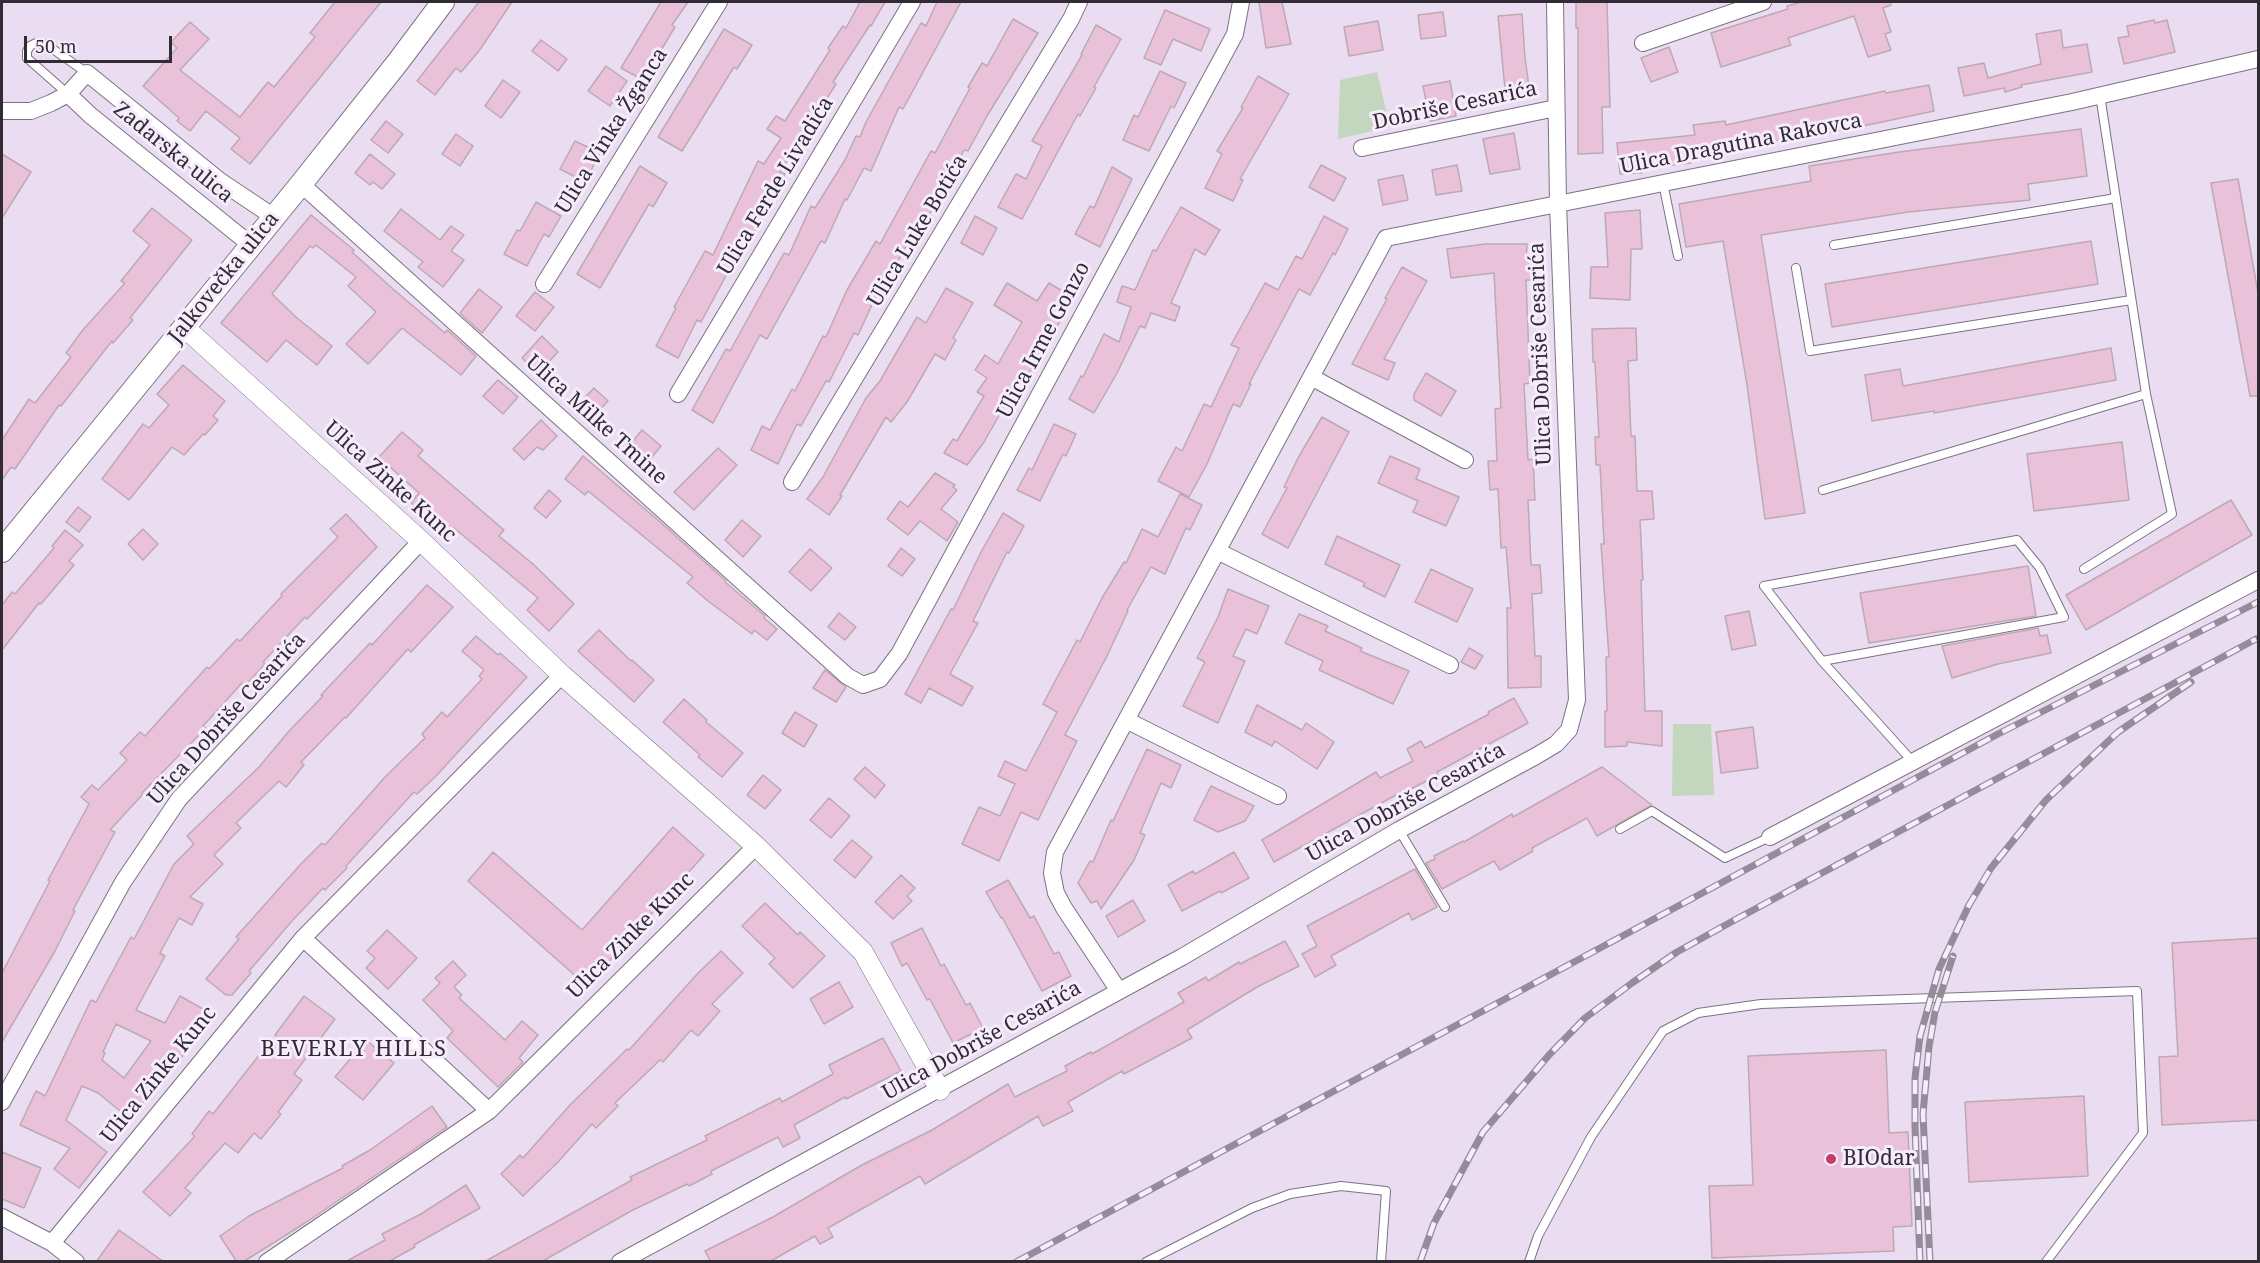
<!DOCTYPE html>
<html>
<head>
<meta charset="utf-8">
<style>
  body { margin:0 }
  #map { position:relative; width:2260px; height:1263px; overflow:hidden; background:#eaddf2; font-family:"Noto Serif",serif }
  canvas { display:block }
  .frame { position:absolute; inset:0; border:3px solid #312c34; pointer-events:none }
  .scale { position:absolute; left:24px; top:36px; width:148px; height:27px; box-sizing:border-box; border:3px solid #312c34; border-top:0; padding-left:8px; font-size:18px; line-height:21px; white-space:nowrap; color:#312c34; -webkit-text-stroke:4px #f6ecfc; paint-order:stroke }
</style>
</head>
<body>
<div id="map">
<canvas width="2260" height="1263"></canvas>
<div class="frame"></div>
<div class="scale">50 m</div>
</div>
<script>
const g = document.querySelector('canvas').getContext('2d');
g.lineJoin = 'round';
function paint(path, color) {
  g.fillStyle = color;
  g.fill(path, 'evenodd');
}
function poly(rows) {
  const path = new Path2D();
  for (const r of rows) {
    path.moveTo(r[0], r[1]);
    for (let i = 2; i < r.length; i += 2) path.lineTo(r[i], r[i + 1]);
  }
  return path;
}
function stroke(path, color, width, dash) {
  g.strokeStyle = color;
  g.lineWidth = width;
  g.lineCap = dash ? 'butt' : 'round';
  g.setLineDash(dash || []);
  g.stroke(path);
}
function write(font, color, halo, rows, align = 'center') {
  g.font = font + ' "Noto Serif",serif';
  g.lineWidth = 6;
  g.setLineDash([]);
  g.textBaseline = 'middle';
  g.strokeStyle = halo;
  g.fillStyle = color;
  for (const [text, x, y, turn = 0] of rows) {
    g.save();
    g.translate(x, y);
    g.rotate((+turn || 0) * Math.PI / 180);
    g.textAlign = isNaN(turn) ? turn : align;
    if (halo) g.strokeText(text, 0, 0);
    g.fillText(text, 0, 0);
    g.restore();
  }
}
paint(poly([
  [1377,72,1390,127,1338,139,1340,80],
  [1673,724,1711,724,1714,795,1672,796]
]), '#c2d7be');
const building = poly([
  [335,2,381,2,250,164,231,149,240,138,206,111,190,131,177,121,179,118,143,86,177,48,171,42,190,22,209,39,180,70,240,117,268,82,274,87,315,37,310,33,335,2],
  [479,2,512,2,479,51,461,72,456,68,435,95,417,81,479,2],
  [661,2,688,2,672,25,675,27,643,80,621,68,661,2],
  [860,2,885,2,871,26,870,25,833,82,836,84,780,172,785,174,774,198,770,197,747,248,742,246,701,322,697,320,678,358,656,346,676,308,674,307,705,251,713,255,758,161,764,164,781,138,767,129,776,116,785,121,830,50,828,48,843,26,846,28,860,2],
  [937,2,961,2,903,109,899,107,871,171,864,168,847,200,845,199,825,243,821,241,767,339,760,335,713,423,692,410,726,349,730,351,784,253,789,255,811,206,815,208,845,160,856,136,860,137,866,122,921,23,926,26,937,2],
  [1259,2,1282,2,1291,44,1266,48,1259,2],
  [1576,2,1607,2,1610,107,1602,107,1603,153,1578,154,1578,28,1576,28,1576,2],
  [1802,2,1890,2,1891,5,1883,8,1891,32,1885,34,1891,50,1868,57,1854,16,1788,38,1791,45,1721,67,1711,33,1788,9,1787,6,1802,2],
  [1165,10,1210,29,1201,51,1173,39,1161,65,1144,58,1165,10],
  [1443,12,1446,36,1421,39,1418,15,1443,12],
  [1522,14,1525,58,1529,86,1505,89,1498,16,1522,14],
  [1013,19,1038,33,987,116,968,151,964,150,914,243,909,241,886,283,883,281,858,335,854,333,829,382,826,381,801,426,797,424,778,464,751,450,762,426,770,430,792,389,795,391,823,336,826,337,847,290,876,241,880,244,931,151,935,153,970,88,968,87,982,63,987,66,1013,19],
  [2154,20,2155,23,2167,20,2175,52,2124,64,2118,38,2129,36,2127,26,2154,20],
  [1378,21,1383,50,1349,56,1344,27,1378,21],
  [1096,25,1121,39,1094,87,1096,88,1080,116,1078,114,1022,219,998,207,1016,174,1026,179,1042,146,1032,141,1082,55,1081,54,1096,25],
  [724,29,752,45,737,69,734,67,682,151,658,137,724,29],
  [2061,30,2063,48,2087,44,2092,72,2021,85,2022,87,2005,92,2004,88,1964,96,1958,68,1984,63,1988,78,2041,64,2036,34,2061,30],
  [541,40,567,59,558,71,532,51,541,40],
  [1669,47,1678,72,1651,82,1641,58,1669,47],
  [606,66,627,81,610,106,588,91,606,66],
  [1160,71,1186,83,1174,108,1171,106,1149,151,1123,140,1134,115,1138,117,1160,71],
  [1258,76,1289,94,1240,179,1243,180,1233,201,1205,188,1222,154,1217,151,1243,108,1241,107,1258,76],
  [503,80,520,92,501,118,485,106,503,80],
  [1450,81,1456,116,1430,121,1423,86,1450,81],
  [1929,85,1934,111,1849,129,1820,134,1820,132,1774,141,1774,145,1690,158,1691,163,1641,169,1642,173,1620,174,1617,143,1695,135,1693,125,1725,121,1726,125,1885,91,1886,93,1929,85],
  [386,121,403,134,388,153,371,140,386,121],
  [2081,129,2087,176,2028,184,2030,200,1908,212,1761,235,1805,513,1765,519,1747,385,1723,241,1686,247,1679,204,1811,181,1809,166,1899,152,2081,129],
  [1514,133,1520,169,1490,174,1483,139,1514,133],
  [456,134,473,146,460,166,442,154,456,134],
  [575,141,600,153,585,182,560,169,575,141],
  [2,154,31,172,2,218,2,154],
  [370,154,395,174,382,189,373,182,370,185,355,173,370,154],
  [1321,165,1346,178,1334,201,1309,187,1321,165],
  [1457,165,1462,191,1436,195,1432,170,1457,165],
  [640,166,667,183,653,207,649,204,600,288,577,274,640,166],
  [1112,167,1132,179,1100,247,1075,234,1090,206,1094,208,1112,167],
  [1403,175,1408,200,1383,205,1378,180,1403,175],
  [2238,179,2259,299,2259,396,2250,396,2211,183,2238,179],
  [536,202,561,216,549,237,544,234,527,266,504,254,517,230,520,231,536,202],
  [1181,207,1220,230,1205,255,1195,249,1171,303,1180,307,1175,321,1151,313,1145,328,1140,326,1117,373,1094,413,1069,399,1081,376,1083,377,1104,334,1119,342,1131,307,1117,302,1122,286,1135,290,1153,250,1156,251,1181,207],
  [152,208,192,240,130,318,133,320,113,343,112,341,61,406,59,405,15,469,11,467,2,480,2,440,29,399,35,403,71,357,66,353,82,331,125,283,121,281,150,245,133,231,152,208],
  [401,209,440,240,451,226,464,235,451,251,464,260,443,287,418,267,423,262,384,231,401,209],
  [1640,210,1642,249,1631,249,1630,300,1590,298,1591,267,1608,267,1605,213,1640,210],
  [311,215,354,250,352,252,393,289,445,333,447,330,476,356,461,375,402,328,368,364,346,344,376,312,348,286,356,277,316,245,313,248,310,246,272,294,297,318,332,346,317,365,286,340,267,362,221,323,311,215],
  [975,216,997,228,983,255,961,243,975,216],
  [1324,216,1348,229,1335,255,1333,253,1310,295,1299,289,1249,384,1251,384,1240,407,1233,404,1207,464,1189,497,1158,481,1176,447,1182,451,1204,404,1211,407,1239,348,1231,345,1265,283,1278,290,1296,256,1302,259,1324,216],
  [2091,241,2098,284,1832,327,1825,284,2091,241],
  [1485,244,1527,244,1526,260,1532,260,1532,280,1526,280,1530,383,1524,384,1528,460,1533,459,1535,500,1528,500,1531,565,1540,565,1542,593,1532,594,1535,656,1541,656,1541,687,1508,688,1507,608,1511,608,1506,547,1501,548,1498,489,1490,490,1488,461,1497,461,1495,409,1501,408,1494,273,1451,278,1447,249,1485,244],
  [1402,267,1427,281,1384,359,1395,363,1388,380,1352,364,1387,299,1385,298,1402,267],
  [1007,283,1037,301,1049,283,1074,298,1028,375,1024,372,984,442,967,465,944,453,953,439,957,441,984,396,977,392,987,378,975,370,985,355,998,364,1022,322,994,305,1007,283],
  [946,288,973,303,953,338,956,340,945,360,935,354,907,402,891,422,886,417,840,495,842,496,829,515,807,499,823,477,866,398,880,381,917,317,926,323,946,288],
  [479,289,502,307,482,333,460,313,479,289],
  [535,292,554,307,535,331,516,316,535,292],
  [1636,328,1637,360,1628,361,1631,436,1635,436,1637,491,1652,491,1654,519,1640,520,1643,580,1641,580,1645,711,1662,711,1662,746,1627,742,1627,746,1605,747,1605,711,1607,711,1606,657,1609,657,1601,544,1604,544,1600,465,1596,465,1595,437,1599,437,1595,362,1593,362,1592,329,1636,328],
  [542,336,558,352,538,373,522,358,542,336],
  [2111,348,2116,380,1934,413,1934,411,1872,421,1865,375,1900,369,1903,386,2111,348],
  [183,365,225,401,213,416,218,420,205,435,203,434,184,455,172,447,129,500,102,479,143,424,149,428,169,405,157,394,183,365],
  [1426,373,1456,391,1441,416,1414,400,1414,394,1426,373],
  [498,380,518,397,503,414,483,396,498,380],
  [594,388,608,401,590,420,576,407,594,388],
  [1322,417,1349,432,1288,548,1262,534,1287,488,1284,487,1298,458,1322,417],
  [541,420,557,436,543,450,537,447,524,460,513,449,541,420],
  [1054,424,1076,434,1066,456,1063,454,1040,501,1017,490,1029,468,1032,470,1054,424],
  [642,430,661,446,643,468,624,452,642,430],
  [402,432,423,450,418,456,504,530,499,536,533,564,574,604,549,631,527,610,538,598,454,528,449,533,411,503,419,493,379,457,402,432],
  [2122,442,2129,500,2034,511,2027,454,2122,442],
  [718,448,737,465,694,510,674,492,718,448],
  [583,456,659,521,726,581,725,582,765,616,764,618,777,629,767,640,754,630,752,634,708,601,687,583,693,577,588,491,585,495,565,479,583,456],
  [1390,456,1420,469,1416,479,1459,497,1446,526,1413,512,1418,501,1378,483,1390,456],
  [935,473,955,485,953,487,957,490,941,509,958,522,947,541,920,521,908,535,887,519,900,501,908,507,935,473],
  [549,490,561,501,546,518,534,508,549,490],
  [1180,494,1202,505,1190,530,1186,528,1165,574,1151,567,1127,610,1128,611,1107,656,1065,735,1077,741,1038,820,1021,812,999,861,962,844,979,807,1000,816,1015,784,998,776,1005,761,1026,771,1057,712,1043,704,1077,640,1080,642,1102,598,1124,562,1126,563,1142,529,1158,537,1180,494],
  [2231,500,2252,535,2086,630,2066,595,2231,500],
  [78,507,91,517,79,532,66,522,78,507],
  [1003,513,1024,526,1009,553,1007,552,973,621,978,623,950,674,973,687,962,706,929,688,921,703,905,694,951,609,953,610,981,552,1003,513],
  [346,514,377,547,307,619,305,617,263,662,265,664,245,686,242,683,203,726,206,728,142,793,143,794,110,830,115,832,73,910,75,911,55,951,2,1042,2,973,50,881,48,880,89,804,81,797,92,785,98,790,127,760,120,753,140,732,145,736,207,667,209,669,237,639,240,641,282,596,281,594,338,537,330,529,346,514],
  [742,520,761,536,743,557,725,540,742,520],
  [143,529,158,544,143,560,128,544,143,529],
  [65,530,83,545,69,561,74,565,41,604,39,603,2,650,2,605,12,592,15,594,54,548,52,546,65,530],
  [1337,536,1400,565,1385,597,1363,586,1365,583,1325,564,1337,536],
  [901,548,915,559,902,576,888,566,901,548],
  [810,549,832,568,811,591,789,572,810,549],
  [2028,566,2036,616,1869,643,1860,593,2028,566],
  [1431,569,1473,589,1457,622,1415,602,1431,569],
  [427,585,453,607,411,652,408,649,346,718,345,717,301,762,304,765,286,787,279,781,236,823,241,828,214,855,223,864,190,897,203,904,192,925,179,918,160,953,165,956,136,1010,165,1023,180,996,212,1014,199,1038,196,1037,164,1082,161,1080,130,1119,98,1093,82,1086,66,1120,107,1152,79,1188,54,1169,70,1148,20,1125,36,1091,45,1096,91,1000,96,1002,131,937,134,939,174,864,194,844,187,836,260,766,289,731,323,696,321,695,370,643,372,645,427,585],
  [116,1024,151,1041,124,1078,102,1060,105,1053,103,1052,116,1024],
  [1228,589,1269,606,1257,634,1246,629,1233,656,1245,661,1218,723,1183,706,1205,662,1197,658,1218,617,1228,589],
  [1749,611,1756,645,1732,650,1725,616,1749,611],
  [839,613,856,627,845,640,828,627,839,613],
  [1299,614,1328,626,1325,631,1362,648,1360,651,1409,671,1393,704,1319,670,1323,661,1285,643,1299,614],
  [2038,628,2040,636,2047,635,2051,653,1998,664,1952,678,1942,646,2038,628],
  [599,630,631,661,632,660,654,680,634,702,578,651,599,630],
  [476,636,498,655,500,653,527,677,436,776,417,794,414,792,346,866,347,868,325,890,323,888,292,921,249,971,251,973,232,995,226,995,206,979,239,939,236,937,300,865,322,843,325,845,386,776,425,738,422,734,442,712,447,717,482,679,479,676,484,670,462,651,476,636],
  [1469,648,1483,656,1475,669,1461,662,1469,648],
  [825,670,846,687,836,702,813,688,825,670],
  [1514,698,1528,723,1437,772,1438,775,1405,792,1405,790,1274,862,1262,840,1376,772,1380,778,1413,761,1407,749,1421,741,1425,748,1489,714,1488,712,1514,698],
  [684,699,707,720,706,722,743,753,722,777,698,757,700,755,663,722,684,699],
  [1257,705,1302,730,1306,723,1334,742,1317,769,1275,741,1272,746,1245,732,1257,705],
  [795,712,817,725,804,747,782,733,795,712],
  [1753,727,1758,768,1721,773,1716,732,1753,727],
  [1147,749,1181,765,1171,788,1161,783,1140,833,1145,835,1134,860,1101,909,1097,901,1091,903,1078,883,1090,861,1093,862,1111,820,1113,821,1147,749],
  [865,767,885,785,875,798,854,779,865,767],
  [1602,767,1652,805,1597,836,1587,818,1532,848,1533,851,1500,870,1494,861,1442,889,1426,863,1435,859,1434,856,1463,841,1464,842,1512,814,1513,817,1602,767],
  [763,775,781,790,765,809,747,795,763,775],
  [1211,786,1254,806,1245,821,1218,832,1194,820,1211,786],
  [829,798,850,816,831,838,810,820,829,798],
  [673,827,704,855,587,986,468,881,493,852,582,930,673,827],
  [852,840,872,857,855,878,834,860,852,840],
  [1234,852,1249,878,1221,893,1220,891,1182,911,1168,885,1193,871,1195,874,1234,852],
  [1415,869,1437,907,1412,920,1409,913,1331,956,1336,965,1315,977,1302,954,1317,946,1307,926,1415,869],
  [901,875,915,888,907,896,912,901,893,919,875,902,901,875],
  [1008,880,1030,918,1034,916,1054,954,1059,952,1071,976,1042,991,1002,917,1001,918,986,892,1008,880],
  [1133,900,1145,921,1118,937,1106,916,1133,900],
  [765,903,798,935,800,932,825,956,793,988,769,964,775,958,742,926,765,903],
  [922,928,941,966,944,964,966,1005,970,1003,983,1028,953,1043,930,999,927,1000,907,963,902,966,891,943,922,928],
  [387,930,417,958,388,989,366,968,375,958,367,951,387,930],
  [2259,938,2259,1120,2162,1125,2159,1057,2178,1056,2172,943,2259,938],
  [1285,941,1299,966,1257,987,1187,1030,1192,1038,1124,1074,1122,1071,1068,1102,1073,1111,1043,1126,1038,1116,925,1184,920,1176,828,1228,833,1237,820,1244,815,1236,769,1262,711,1262,705,1251,773,1217,860,1166,932,1130,1008,1084,1015,1097,1067,1071,1065,1066,1091,1052,1092,1054,1184,1002,1178,993,1206,977,1208,981,1239,962,1240,964,1285,941],
  [721,951,743,973,712,1004,720,1011,698,1036,691,1030,663,1062,660,1060,615,1103,618,1106,596,1128,592,1124,558,1162,523,1196,501,1174,520,1155,523,1158,570,1105,627,1049,629,1050,698,973,721,951],
  [453,961,466,975,454,987,462,995,459,998,505,1040,522,1021,538,1035,519,1058,523,1062,498,1087,447,1038,453,1031,423,1000,440,983,435,978,453,961],
  [839,982,853,1007,824,1024,810,999,839,982],
  [304,996,335,1019,294,1074,302,1080,278,1112,281,1114,261,1139,254,1133,238,1153,225,1143,185,1188,191,1193,170,1216,143,1192,195,1136,192,1134,209,1111,213,1114,267,1045,271,1047,277,1037,275,1035,304,996],
  [883,1038,901,1071,846,1099,845,1097,794,1125,800,1138,783,1147,778,1137,711,1171,712,1174,689,1186,687,1184,631,1211,541,1262,484,1262,632,1180,630,1177,707,1140,705,1136,780,1098,782,1102,833,1074,829,1065,883,1038],
  [366,1040,394,1063,363,1100,335,1077,366,1040],
  [1886,1050,1889,1133,1908,1132,1912,1226,1893,1227,1894,1251,1712,1258,1709,1186,1753,1185,1748,1056,1886,1050],
  [2084,1096,2088,1176,1969,1182,1965,1102,2084,1096],
  [432,1106,447,1127,305,1223,243,1262,237,1262,220,1236,249,1216,343,1168,342,1166,370,1150,432,1106],
  [2,1152,41,1168,24,1208,2,1199,2,1152],
  [466,1185,480,1208,414,1245,415,1247,388,1262,345,1262,385,1240,382,1234,421,1214,466,1185],
  [119,1230,164,1262,96,1262,119,1230]
]);
paint(building, '#e9c2d9');
stroke(building, '#bea8b4', 1.5);
const service = poly([
  [68,94,27,58,27,51,30,46,36,43,47,45,87,73],
  [1663,183,1678,256],
  [1834,245,2116,198],
  [1796,268,1810,351,2131,300],
  [1823,490,2146,394],
  [2084,569,2172,514,2146,394,2100,95],
  [1822,661,2064,617,2040,568,2017,540,1764,586,1822,661,1913,762],
  [1620,829,1652,811,1725,858,1770,837],
  [1399,830,1445,907],
  [1146,1262,1252,1208,1290,1194,1341,1186,1386,1191,1381,1262],
  [1529,1262,1538,1236,1591,1137,1663,1031,1698,1013,1761,1004,2137,991,2143,1133,2046,1262]
]);
const minor = poly([
  [1643,43,1763,2],
  [68,94,90,115,251,245],
  [2,111,31,111,51,103,68,94,87,73,220,181,274,217],
  [1362,148,1556,108],
  [301,184,847,676,863,685,880,679,899,654,1235,34,1241,2],
  [544,284,719,2],
  [1311,377,1465,460],
  [678,394,912,2],
  [792,482,1071,19,1079,2],
  [1217,551,1450,665],
  [1128,721,1278,796],
  [1770,837,2258,580],
  [303,938,489,1111],
  [1119,991,1064,908,1056,893,1052,873,1055,852,1386,238,2072,102,2258,59],
  [2,1102,123,882,179,799,421,541],
  [2,1217,52,1243,76,1262],
  [52,1243,303,938,562,675],
  [267,1262,489,1111,756,846],
  [620,1262,1182,957,1399,830,1536,756,1556,744,1569,730,1577,700,1558,204,1555,2]
]);
const tertiary = poly([
  [184,327,421,541,562,675,756,846,863,952,940,1090]
]);
const secondary = poly([
  [2,551,301,184,398,62,443,2]
]);
stroke(service, '#7d7284', 10);
stroke(minor, '#7d7284', 18);
stroke(tertiary, '#7d7284', 21);
stroke(secondary, '#7d7284', 24);
stroke(service, '#fff', 8);
stroke(minor, '#fff', 16);
stroke(tertiary, '#fff', 20);
stroke(secondary, '#fff', 22);
const rail = poly([
  [1016,1262,1998,734,2258,602],
  [1420,1262,1434,1223,1483,1132,1549,1055,1585,1018,1632,983,1677,952,1731,922,2256,639],
  [1920,1262,1915,1126,1915,1078,1920,1036,1939,969,1969,905,1991,868,2046,800,2118,732,2191,682],
  [1930,1262,1923,1114,1929,1047,1935,1012,1953,956]
]);
stroke(rail, '#958c9b', 7);
stroke(rail, '#f6ecfc', 4.5, [14]);
for (const [x, y, r, color] of [
  [1831,1159,6,"#c83b67"]
]) {
  const dot = new Path2D();
  dot.arc(x, y, r, 0, 2 * Math.PI);
  g.fillStyle = color;
  g.fill(dot);
  stroke(dot, '#f6ecfc', 2);
}
write('21px', '#312c34', '#f6ecfc', [
  ["Dobriše Cesarića",1455,106,-12],
  ["Ulica Vinka Žganca",612,131,-58],
  ["Ulica Dragutina Rakovca",1741,144,-11],
  ["Zadarska ulica",173,153,39],
  ["Ulica Ferde Livadića",776,186,-59],
  ["Ulica Luke Botića",918,231,-59],
  ["Jalkovečka ulica",224,278,-51],
  ["Ulica Irme Gonzo",1044,340,-62],
  ["Ulica Dobriše Cesarića",1541,354,-92],
  ["Ulica Milke Tmine",596,420,42],
  ["Ulica Zinke Kunc",390,482,42],
  ["Ulica Dobriše Cesarića",227,719,-48],
  ["Ulica Dobriše Cesarića",1406,803,-29],
  ["Ulica Zinke Kunc",631,936,-45],
  ["Ulica Dobriše Cesarića",982,1041,-29],
  ["Ulica Zinke Kunc",159,1075,-51]
]);
write('21px', '#312c34', '#f6ecfc', [
  ["BIOdar",1843,1159]
], 'left');
g.letterSpacing = '1.5px';
write('22px', '#312c34', '#f6ecfc', [
  ["BEVERLY HILLS",354,1050]
]);
g.letterSpacing = '0px';
</script>
</body>
</html>
